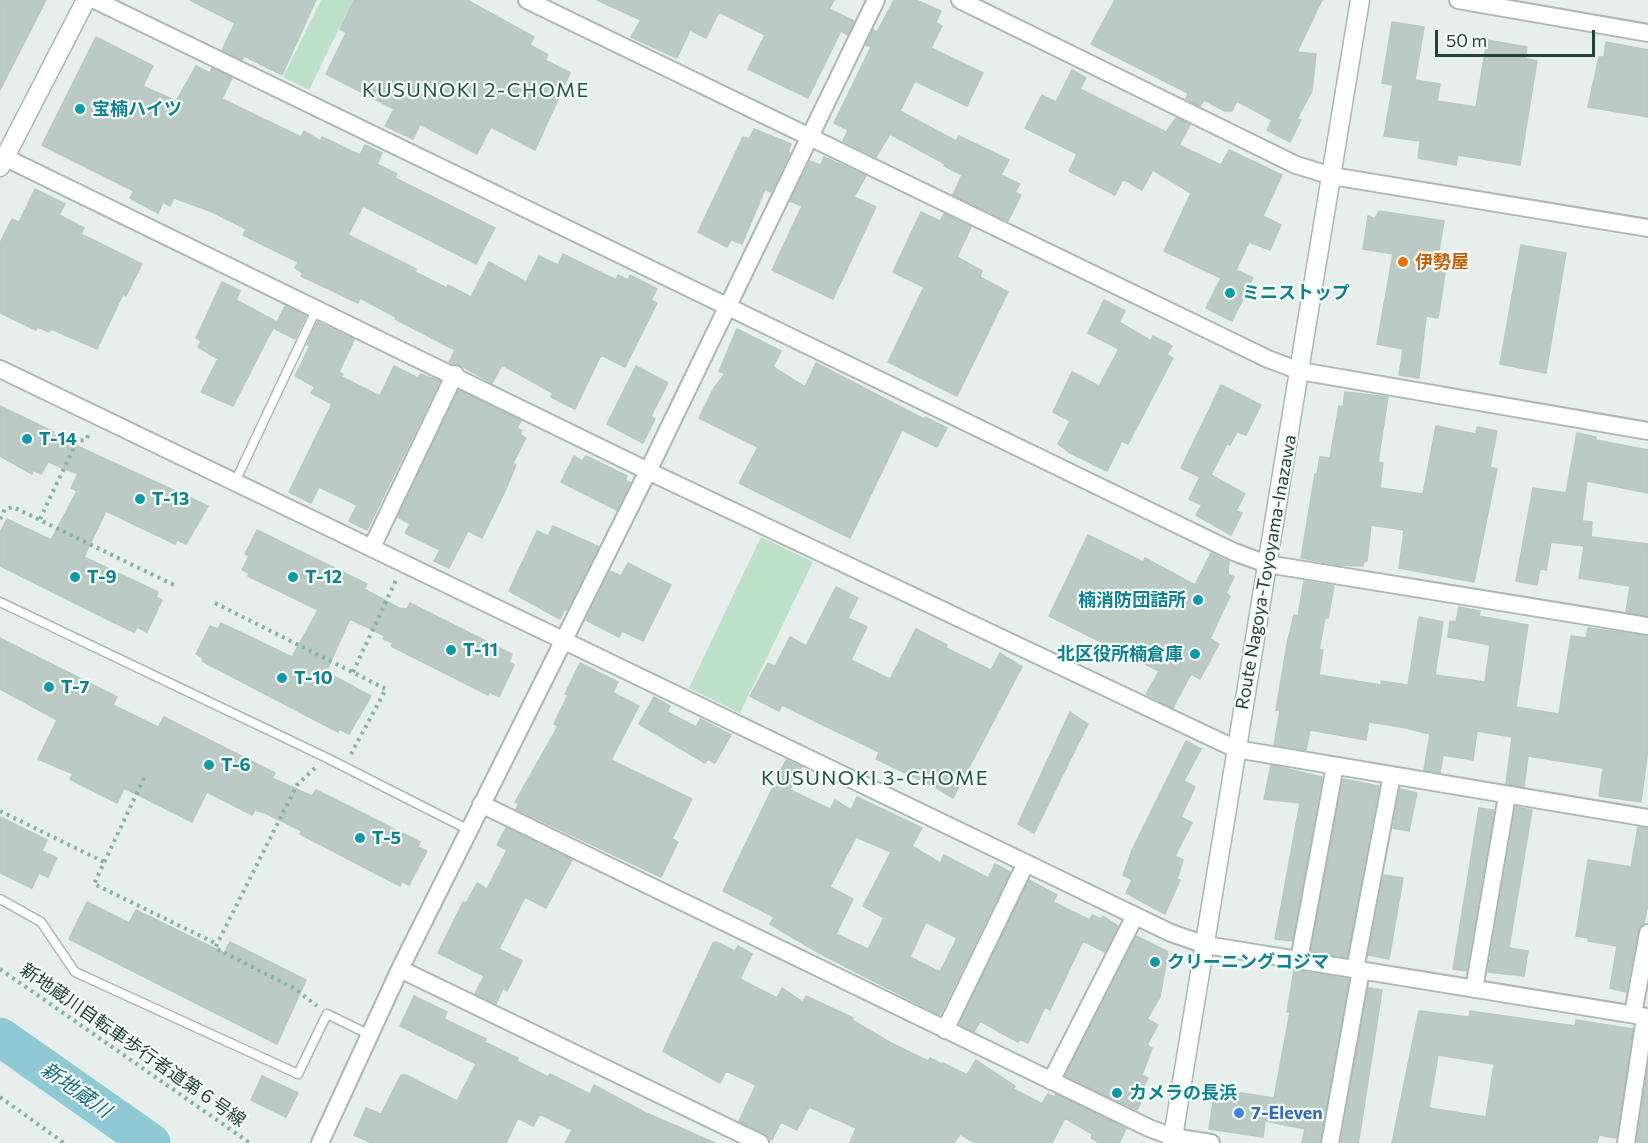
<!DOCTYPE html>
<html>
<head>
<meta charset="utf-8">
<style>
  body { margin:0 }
  #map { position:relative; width:1648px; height:1143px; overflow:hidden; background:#e6efeb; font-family:Commissioner,sans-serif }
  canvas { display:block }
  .scale { position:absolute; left:1435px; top:30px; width:160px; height:27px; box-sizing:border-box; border:3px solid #24423a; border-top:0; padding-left:8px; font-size:18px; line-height:21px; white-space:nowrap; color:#24423a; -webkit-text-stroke:4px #f7fbf9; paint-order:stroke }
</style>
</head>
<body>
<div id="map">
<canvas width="1648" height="1143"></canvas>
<div class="scale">50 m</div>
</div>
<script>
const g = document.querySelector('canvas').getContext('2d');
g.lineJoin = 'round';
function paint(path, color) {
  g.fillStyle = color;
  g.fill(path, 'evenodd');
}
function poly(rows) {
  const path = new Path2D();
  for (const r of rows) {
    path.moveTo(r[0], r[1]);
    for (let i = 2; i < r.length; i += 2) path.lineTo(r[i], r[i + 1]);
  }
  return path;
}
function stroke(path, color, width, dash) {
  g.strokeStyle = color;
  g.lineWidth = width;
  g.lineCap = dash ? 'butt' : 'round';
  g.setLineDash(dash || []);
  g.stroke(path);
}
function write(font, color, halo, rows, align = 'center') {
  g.font = font + ' Commissioner,"Noto Sans JP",sans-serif';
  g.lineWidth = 4.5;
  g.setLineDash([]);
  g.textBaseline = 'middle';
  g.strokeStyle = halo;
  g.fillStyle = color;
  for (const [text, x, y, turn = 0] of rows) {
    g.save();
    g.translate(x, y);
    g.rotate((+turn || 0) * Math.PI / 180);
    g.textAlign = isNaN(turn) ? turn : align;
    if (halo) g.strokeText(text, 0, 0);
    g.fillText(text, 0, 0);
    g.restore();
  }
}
paint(poly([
  [321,0,353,0,309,90,283,77],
  [761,537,813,562,740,713,689,688]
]), '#bfe0c8');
stroke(poly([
  [0,1037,151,1143]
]), '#8ec9d4', 39);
const building = poly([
  [0,0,46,0,0,90,0,0],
  [190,0,316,0,282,75,244,56,242,60,222,50,235,23,190,0],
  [354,0,467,0,534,37,530,45,548,55,545,60,570,73,535,150,491,127,477,154,420,124,413,139,385,126,394,109,326,74,346,33,340,29,354,0],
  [597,0,834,0,829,9,854,21,848,35,841,31,808,98,748,69,765,35,719,12,706,38,690,30,677,58,631,37,641,20,597,0],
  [894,0,916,0,941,11,936,22,942,26,931,48,983,73,967,106,915,81,900,111,956,141,959,136,1009,160,1001,175,1020,184,1015,192,1021,195,1008,221,953,195,962,175,944,166,945,164,890,134,876,157,843,141,848,130,834,123,871,47,866,45,873,30,877,32,894,0],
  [1115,0,1322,0,1297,52,1316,54,1312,91,1297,119,1301,120,1290,142,1267,130,1272,120,1237,101,1232,111,1225,111,1204,100,1200,106,1186,99,1188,93,1091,44,1115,0],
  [1392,22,1424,27,1415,80,1440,84,1437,101,1476,107,1487,40,1527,47,1525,58,1537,61,1520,165,1458,155,1456,165,1418,158,1420,141,1384,136,1393,85,1382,83,1392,22],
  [96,37,153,66,143,86,176,101,196,66,210,73,212,68,232,78,222,99,301,137,304,131,320,141,322,137,360,155,365,145,382,153,377,164,397,174,395,178,495,228,476,264,363,206,348,235,416,269,415,272,447,288,448,285,471,297,489,262,526,282,539,256,558,265,563,254,616,280,618,275,628,280,630,275,657,289,651,300,657,303,625,367,601,355,575,409,551,397,553,393,502,365,492,383,460,365,449,362,455,350,395,319,396,317,360,298,358,303,301,276,303,273,295,268,298,262,243,235,246,229,210,211,174,198,170,206,163,202,158,213,130,198,134,191,42,145,96,37],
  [1606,42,1648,50,1648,117,1588,107,1599,57,1604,57,1606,42],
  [1072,70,1086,78,1080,89,1166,132,1176,118,1190,125,1179,145,1221,165,1229,150,1282,175,1263,216,1281,225,1270,250,1249,242,1236,270,1253,278,1232,321,1206,308,1221,278,1164,251,1191,193,1153,170,1142,190,1123,179,1115,195,1069,171,1077,154,1025,128,1042,95,1056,102,1072,70],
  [754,129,791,144,788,152,790,153,771,192,765,189,742,244,731,240,727,247,698,232,743,137,749,139,754,129],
  [824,157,866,176,854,197,876,207,833,299,772,270,802,206,790,201,810,161,821,165,824,157],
  [35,189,65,204,59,215,84,228,81,234,142,264,126,296,123,294,97,349,51,329,49,332,38,327,36,330,0,313,0,243,12,219,19,222,35,189],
  [1379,211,1444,221,1437,262,1446,264,1442,294,1438,318,1426,316,1419,378,1399,375,1403,349,1377,344,1393,254,1363,249,1368,216,1375,219,1379,211],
  [921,212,940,221,944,214,971,227,957,257,982,271,980,277,1008,292,957,396,888,362,924,287,893,272,921,212],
  [1521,245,1566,253,1546,373,1500,364,1521,245],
  [222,282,240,291,236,300,277,322,285,306,306,316,295,339,273,328,233,406,201,392,218,359,198,347,201,341,196,338,222,282],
  [1104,300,1125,311,1119,322,1151,341,1153,336,1172,346,1167,355,1173,358,1128,444,1122,441,1107,471,1070,453,1058,444,1070,421,1053,412,1072,372,1099,386,1119,349,1088,333,1104,300],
  [317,322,354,340,339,372,343,374,342,377,380,396,394,366,418,378,420,374,440,381,367,530,349,521,357,505,319,487,311,503,289,492,332,404,311,393,315,387,295,376,310,346,307,345,317,322],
  [737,329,781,351,773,367,805,387,816,363,924,419,925,417,947,428,937,447,902,430,850,538,739,483,758,447,699,418,714,388,725,374,719,371,737,329],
  [636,366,668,383,651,416,655,419,643,443,607,424,636,366],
  [1221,385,1261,405,1246,435,1237,432,1230,445,1227,444,1211,475,1245,494,1236,511,1242,513,1231,535,1196,515,1202,505,1189,499,1200,477,1181,468,1221,385],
  [459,390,521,421,517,428,522,431,520,435,526,438,513,463,516,465,506,489,482,538,468,531,449,568,434,561,440,550,405,533,410,524,398,517,459,390],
  [1345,392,1388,397,1378,462,1383,463,1380,488,1423,494,1436,426,1476,434,1477,427,1497,431,1490,467,1497,469,1474,582,1399,568,1404,530,1371,525,1367,561,1364,561,1363,566,1338,565,1301,558,1315,474,1317,474,1320,457,1330,458,1339,406,1343,407,1345,392],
  [0,406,54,432,53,435,208,506,186,544,177,540,175,544,106,511,84,557,158,592,156,597,162,600,147,632,137,627,134,632,113,622,0,566,0,533,7,519,51,540,77,491,71,488,78,474,48,462,41,474,33,470,32,474,0,456,0,406],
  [1577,433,1596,437,1596,440,1648,450,1648,493,1587,481,1582,521,1592,522,1591,537,1648,544,1648,615,1626,612,1630,586,1579,578,1584,546,1551,542,1546,570,1540,569,1537,585,1516,581,1533,488,1566,493,1577,433],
  [574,456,582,461,586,456,627,476,625,480,631,483,617,510,561,482,574,456],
  [553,526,599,547,567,610,565,609,560,619,509,591,537,531,548,536,553,526],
  [257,530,367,584,364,589,399,608,407,609,410,603,512,654,509,662,514,665,499,697,490,692,488,695,391,646,393,643,383,639,385,636,350,619,326,672,371,696,349,734,339,729,338,732,202,661,203,658,196,654,210,626,218,629,221,623,292,657,318,610,248,576,249,573,242,570,249,556,245,554,257,530],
  [1088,535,1143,562,1145,558,1195,585,1211,553,1229,562,1228,574,1234,577,1226,593,1230,596,1210,639,1219,644,1200,679,1191,674,1173,708,1146,694,1159,671,1049,616,1088,535],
  [628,563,671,585,643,641,622,631,619,637,586,620,610,571,621,576,628,563],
  [1304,581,1334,586,1328,618,1325,618,1319,650,1323,650,1319,675,1381,685,1381,681,1408,685,1419,617,1443,622,1435,675,1485,682,1490,645,1448,637,1450,621,1456,622,1459,607,1480,611,1479,616,1528,625,1516,707,1559,714,1571,636,1586,638,1588,628,1648,636,1648,749,1641,802,1599,796,1603,768,1528,756,1524,787,1506,784,1512,737,1477,731,1473,760,1443,755,1440,773,1424,770,1430,734,1401,727,1369,722,1366,740,1310,730,1306,750,1274,745,1280,711,1276,710,1287,644,1294,615,1298,616,1304,581],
  [836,587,858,598,848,618,867,627,851,660,890,679,916,629,947,645,946,648,991,670,1000,653,1022,667,953,798,935,787,876,759,879,752,782,705,779,711,750,696,768,663,775,666,790,637,806,646,836,587],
  [0,638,117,697,113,705,158,727,164,717,275,773,272,778,312,796,316,790,420,842,418,847,427,851,409,885,402,881,400,886,300,834,302,831,265,813,255,810,252,815,207,792,192,822,124,788,117,803,70,779,73,774,38,759,57,720,0,689,0,638],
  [580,663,618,682,613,693,639,706,611,760,692,799,672,839,678,842,661,877,516,809,519,804,515,802,558,726,554,724,568,695,565,694,580,663],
  [654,697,670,706,667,712,696,727,700,719,731,735,715,763,708,759,705,763,639,724,654,697],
  [1070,712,1088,724,1034,833,1018,824,1070,712],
  [1186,741,1201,749,1184,781,1195,787,1181,817,1192,823,1175,856,1183,860,1177,879,1180,880,1165,914,1126,893,1132,880,1123,875,1132,850,1186,741],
  [786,760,802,767,790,790,830,809,835,800,851,810,857,797,922,828,912,846,940,863,944,855,988,878,995,864,1010,872,940,1015,819,953,770,924,774,917,723,891,786,760],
  [856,837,891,852,863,906,884,918,868,949,836,934,853,899,830,887,856,837],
  [926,922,957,938,940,972,910,957,926,922],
  [1271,765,1322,777,1292,941,1275,939,1300,803,1264,799,1271,765],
  [1343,779,1379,786,1347,957,1311,952,1343,779],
  [1400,789,1417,793,1409,831,1393,828,1400,789],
  [1516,807,1532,810,1509,948,1528,951,1524,976,1488,972,1516,807],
  [1479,808,1494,810,1466,971,1453,969,1479,808],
  [0,817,47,840,42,851,57,858,48,877,39,873,32,888,0,873,0,817],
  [1638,827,1648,828,1648,904,1644,923,1638,931,1626,992,1610,988,1617,946,1588,941,1589,938,1576,936,1588,860,1631,867,1638,827],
  [506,828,572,860,546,908,525,897,499,949,522,961,507,991,503,988,496,1004,475,994,484,976,438,953,463,902,466,903,477,883,487,889,507,850,497,845,506,828],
  [1384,875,1403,878,1389,959,1368,955,1384,875],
  [1029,880,1057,895,1053,902,1090,920,1092,915,1101,919,1103,916,1118,926,1105,952,1083,941,1050,1010,1045,1007,1028,1043,1020,1039,1018,1042,980,1021,974,1032,959,1024,1029,880],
  [87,902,129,923,136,910,224,953,230,942,306,980,277,1044,69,939,87,902],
  [1136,936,1168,952,1160,997,1147,1019,1158,1025,1147,1045,1152,1048,1142,1075,1148,1078,1139,1096,1143,1098,1137,1110,1065,1076,1136,936],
  [716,942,735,951,738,946,752,954,740,979,777,998,782,988,803,1002,806,996,853,1018,852,1020,891,1043,928,1061,930,1058,942,1064,943,1063,967,1075,976,1060,1015,1086,1014,1089,1042,1104,1048,1094,1054,1097,1056,1094,1126,1129,1119,1143,1100,1143,1091,1138,1092,1134,1065,1118,1052,1143,975,1143,960,1134,954,1143,850,1143,856,1128,809,1107,797,1130,781,1122,772,1140,739,1121,756,1085,726,1071,720,1083,663,1051,713,943,716,942],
  [1294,970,1349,979,1320,1143,1302,1143,1305,1129,1265,1121,1263,1137,1209,1129,1215,1089,1274,1098,1290,1012,1287,1012,1294,970],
  [1368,988,1382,990,1361,1127,1358,1143,1341,1143,1368,988],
  [414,996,447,1012,444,1019,486,1039,484,1042,518,1058,517,1061,548,1077,550,1074,590,1094,594,1085,644,1112,715,1143,565,1143,572,1130,540,1114,533,1126,518,1118,506,1143,372,1143,354,1135,366,1108,381,1114,401,1075,406,1075,457,1101,476,1064,400,1026,414,996],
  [1419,1011,1469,1017,1470,1011,1575,1026,1576,1020,1633,1029,1616,1138,1599,1135,1597,1143,1392,1143,1419,1011],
  [1438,1055,1494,1064,1486,1117,1429,1108,1438,1055],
  [1648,1068,1648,1143,1641,1143,1637,1142,1648,1068],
  [262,1076,298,1093,286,1117,251,1100,262,1076]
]);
paint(building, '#bbcac4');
stroke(building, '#b8c9c2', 1.5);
const lane = poly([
  [235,482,317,308],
  [0,602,327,758,469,830],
  [0,899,41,922,75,972,298,1074,327,1014,370,1035]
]);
const street = poly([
  [95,0,1234,552,1267,564,1648,626],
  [527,0,1268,359,1300,371,1648,431],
  [960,0,1296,165,1332,176,1648,228],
  [1458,0,1648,33],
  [0,155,648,471,1236,749,1648,818],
  [0,369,1171,933,1206,945,1648,1017],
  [372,547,455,374],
  [481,804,1149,1128,1173,1137,1211,1143],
  [1299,960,1335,766],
  [400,969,760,1143],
  [1355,969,1392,775],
  [1474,989,1507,796],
  [1633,1014,1648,933],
  [945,1030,1026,863],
  [1051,1081,1135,916],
  [320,1143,400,969,648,471,876,0],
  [1330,1143,1361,970],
  [1626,1143,1645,1017]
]);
const secondary = poly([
  [0,167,86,0],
  [1172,1143,1360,0]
]);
stroke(lane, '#a8b8b2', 11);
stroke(street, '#a8b8b2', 20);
stroke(secondary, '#a4bbb3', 21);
stroke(poly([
  [0,519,5,509,13,507,174,585],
  [40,519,77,441,86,440,90,432],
  [215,603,386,689,351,754],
  [353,672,396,580],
  [315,768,297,785,215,948,295,989,317,1006],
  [144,778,94,884,217,944],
  [0,811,104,862],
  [0,969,250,1143],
  [0,1097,64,1143]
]), '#86b3a5', 4, [3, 4.5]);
stroke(lane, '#fff', 8);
stroke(street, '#fff', 16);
stroke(secondary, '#fff', 18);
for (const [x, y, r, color] of [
  [80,109,6,"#0f9aa8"],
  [1403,262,6,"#e8710a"],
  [1230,293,6,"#0f9aa8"],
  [27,439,6,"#0f9aa8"],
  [140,499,6,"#0f9aa8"],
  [75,577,6,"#0f9aa8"],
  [293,577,6,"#0f9aa8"],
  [1198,600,6,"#0f9aa8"],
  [451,650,6,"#0f9aa8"],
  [1195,654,6,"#0f9aa8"],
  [282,678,6,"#0f9aa8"],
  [49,687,6,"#0f9aa8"],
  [209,765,6,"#0f9aa8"],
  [360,838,6,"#0f9aa8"],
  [1155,962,6,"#0f9aa8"],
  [1117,1093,6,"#0f9aa8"],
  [1239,1113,6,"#3f7fe0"]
]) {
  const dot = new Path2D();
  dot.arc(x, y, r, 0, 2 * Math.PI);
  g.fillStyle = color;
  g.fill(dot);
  stroke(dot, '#f7fbf9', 2);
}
write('bold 18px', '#0d838f', '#f7fbf9', [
  ["宝楠ハイツ",92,109],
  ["ミニストップ",1242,293],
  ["T-14",39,439],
  ["T-13",152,499],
  ["T-9",87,577],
  ["T-12",305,577],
  ["楠消防団詰所",1186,600,"right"],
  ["T-11",463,650],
  ["北区役所楠倉庫",1183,654,"right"],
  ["T-10",294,678],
  ["T-7",61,687],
  ["T-6",221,765],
  ["T-5",372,838],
  ["クリーニングコジマ",1167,962],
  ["カメラの長浜",1129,1093]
], 'left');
write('bold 18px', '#c56008', '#f7fbf9', [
  ["伊勢屋",1415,262]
], 'left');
write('18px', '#24423a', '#f7fbf9', [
  ["Route Nagoya-Toyoyama-Inazawa",1266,572,-80],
  ["新地蔵川自転車歩行者道第６号線",133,1045,35]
]);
write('bold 18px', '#366cbe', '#f7fbf9', [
  ["7-Eleven",1251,1113]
], 'left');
g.letterSpacing = '1.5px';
write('20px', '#1f5548', '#f7fbf9', [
  ["KUSUNOKI 2-CHOME",476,90],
  ["KUSUNOKI 3-CHOME",875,778]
]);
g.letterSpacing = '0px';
write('italic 20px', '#1c6f80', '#f7fbf9', [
  ["新地蔵川",76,1090,35]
]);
</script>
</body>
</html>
